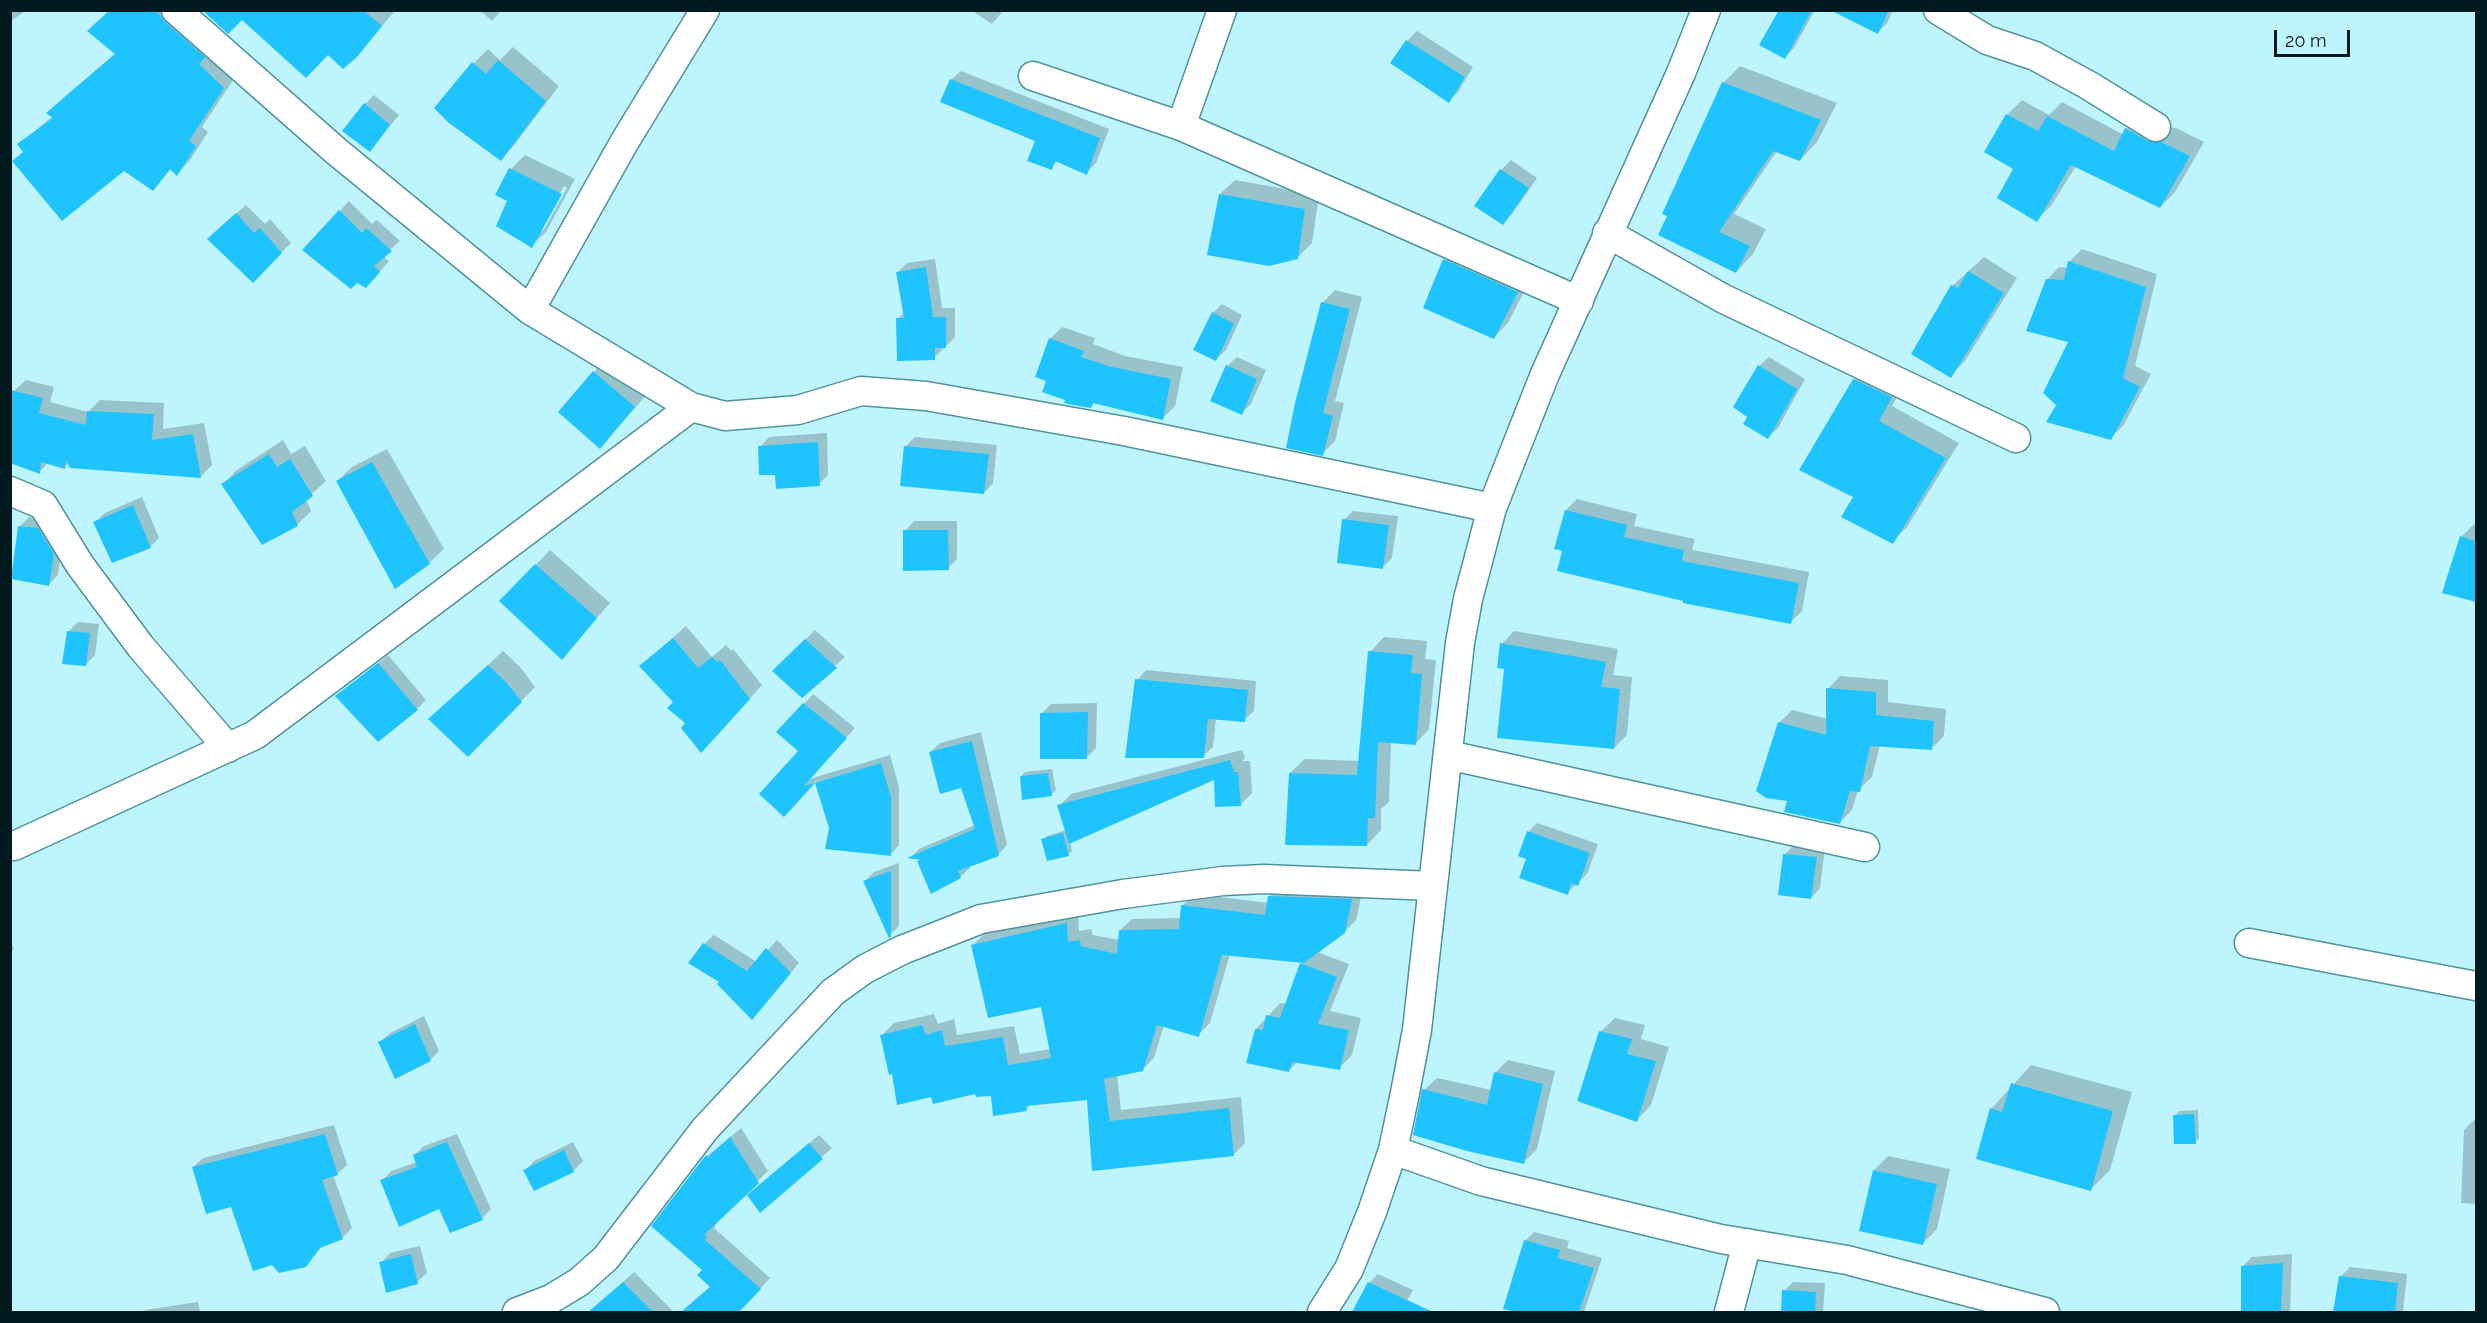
<!DOCTYPE html>
<html>
<head>
<meta charset="utf-8">
<style>
  body { margin:0 }
  #map { position:relative; width:2487px; height:1323px; overflow:hidden; background:#bef4fe; font-family:Raleway,sans-serif }
  canvas { display:block }
  .frame { position:absolute; inset:0; border:12px solid #001a1f; pointer-events:none }
  .scale { position:absolute; left:2274px; top:30px; width:76px; height:27px; box-sizing:border-box; border:3px solid #001a1f; border-top:0; padding-left:8px; font-size:18px; line-height:21px; white-space:nowrap; color:#001a1f; -webkit-text-stroke:4px #bef4fe; paint-order:stroke }
</style>
</head>
<body>
<div id="map">
<canvas width="2487" height="1323"></canvas>
<div class="frame"></div>
<div class="scale">20 m</div>
</div>
<script>
const g = document.querySelector('canvas').getContext('2d');
g.lineJoin = 'round';
function paint(path, color) {
  g.fillStyle = color;
  g.fill(path, 'evenodd');
}
function poly(rows) {
  const path = new Path2D();
  for (const r of rows) {
    path.moveTo(r[0], r[1]);
    for (let i = 2; i < r.length; i += 2) path.lineTo(r[i], r[i + 1]);
  }
  return path;
}
function stroke(path, color, width, dash) {
  g.strokeStyle = color;
  g.lineWidth = width;
  g.lineCap = dash ? 'butt' : 'round';
  g.setLineDash(dash || []);
  g.stroke(path);
}
paint(poly([
  [10,10,26,10,10,22],
  [111,10,183,10,237,74,202,127,208,132,190,160,177,174,172,168,153,189,124,169,25,151,19,144,53,116,49,112,62,99,116,53],
  [204,10,393,10,394,12,356,56,328,53,242,18],
  [480,10,502,10,492,21],
  [971,10,1004,10,992,24],
  [1780,10,1815,10,1794,48,1785,57],
  [1833,10,1893,10,1887,23,1878,32],
  [1417,31,1473,67,1458,92,1449,101,1392,63,1407,41],
  [513,47,559,86,515,144,500,159,473,64,488,49,500,60],
  [1740,66,1837,103,1817,142,1800,160,1777,151,1734,214,1766,229,1753,254,1736,272,1660,234,1723,83],
  [961,71,1109,129,1096,163,1086,173,1058,161,1051,168,1037,140,951,80],
  [374,95,399,115,370,150,365,104],
  [2022,100,2049,115,2062,102,2124,135,2127,128,2141,114,2163,127,2176,128,2204,142,2175,192,2160,207,2076,166,2051,206,2036,221,2015,168,1986,151,2007,115],
  [525,155,575,179,546,232,531,246,509,201,511,169],
  [564,186,567,188,543,231,539,231],
  [1511,160,1537,178,1513,213,1503,223,1477,206,1501,170],
  [1235,180,1319,195,1312,243,1297,258,1220,194],
  [349,201,372,224,377,220,400,241,383,256,389,261,375,277,304,249],
  [246,205,265,224,270,219,291,243,253,281,218,229],
  [1459,246,1531,278,1508,323,1494,337,1445,260],
  [2082,249,2157,274,2135,366,2151,374,2123,426,2110,438,2058,405,2070,341,2047,280,2059,267,2068,268,2070,261],
  [1984,257,2017,278,1965,361,1950,376,1952,286],
  [935,259,942,308,955,308,955,337,934,358,898,319,904,312,898,272,907,263],
  [1335,290,1362,297,1335,401,1344,403,1335,441,1322,454,1322,303],
  [1222,304,1242,315,1226,350,1216,359,1213,313],
  [1062,327,1095,338,1093,344,1125,356,1183,367,1175,406,1163,418,1095,402,1091,407,1067,399,1048,380,1050,339],
  [1237,357,1266,370,1251,404,1241,413,1227,366],
  [1769,357,1805,379,1778,428,1768,437,1749,417,1759,366],
  [608,358,649,392,600,447,594,372],
  [1869,365,1905,383,1892,406,1959,443,1907,527,1892,542,1855,496,1854,380],
  [26,380,54,387,50,402,88,412,100,400,164,403,163,429,204,423,212,465,200,477,69,463,64,467,49,462,39,472,14,391],
  [827,433,828,475,819,484,776,473,760,447,769,437],
  [915,437,997,445,993,483,984,493,906,446],
  [283,440,291,454,305,446,326,481,306,499,311,511,297,525,223,484,237,470],
  [387,449,444,549,429,563,337,481,352,467],
  [142,497,159,538,150,547,95,522,105,513],
  [1577,499,1637,514,1634,526,1695,539,1692,550,1809,572,1802,611,1790,623,1564,550,1566,510],
  [1353,511,1398,516,1392,558,1383,567,1344,520],
  [29,517,48,520,62,544,58,575,49,584,19,527],
  [914,521,957,521,957,559,948,568,905,531],
  [2476,522,2476,601,2443,592,2461,537],
  [550,550,610,603,562,657,501,601],
  [78,622,99,624,95,655,85,665,69,631],
  [686,626,712,657,726,645,731,651,733,649,762,685,714,739,687,722,675,702,641,666],
  [815,630,845,657,802,696,774,671],
  [1514,631,1618,649,1613,675,1632,677,1627,735,1614,748,1502,644],
  [1384,637,1427,641,1425,659,1436,660,1429,729,1415,744,1391,741,1389,802,1381,809,1381,830,1367,845,1290,773,1305,759,1360,761,1370,652],
  [503,651,520,667,535,687,468,755,444,705],
  [388,655,426,700,417,709,337,696],
  [1146,670,1256,681,1254,711,1244,720,1216,718,1213,747,1203,756,1137,680],
  [1840,676,1888,680,1888,702,1946,709,1944,736,1931,749,1880,745,1872,777,1858,790,1852,810,1839,823,1789,800,1779,723,1792,710,1828,719,1828,689],
  [813,694,855,728,809,779,890,755,899,787,899,845,890,855,830,828,816,781,793,806,804,704],
  [1097,703,1096,748,1087,757,1042,713,1051,704],
  [981,732,1007,845,998,855,969,866,970,868,960,877,919,862,922,859,911,857,919,849,975,825,962,786,930,752,940,743],
  [1242,750,1245,758,1242,761,1250,761,1252,793,1240,805,1216,778,1070,842,1072,851,1068,855,1043,840,1047,836,1066,830,1059,806,1071,794],
  [1052,769,1056,790,1051,795,1021,777,1025,772],
  [1537,823,1598,844,1587,874,1567,893,1528,858,1528,832],
  [1794,845,1825,848,1820,888,1811,898,1784,855],
  [899,863,899,926,889,936,865,881,874,872],
  [1281,885,1363,888,1356,920,1344,932,1317,952,1349,964,1330,1011,1361,1018,1352,1055,1339,1068,1298,1062,1289,1070,1256,1029,1280,1003,1287,1004,1303,961,1230,954,1210,1023,1198,1035,1164,1025,1154,1058,1142,1070,1117,1075,1121,1110,1241,1097,1245,1143,1233,1155,1093,1169,1089,1098,1031,1104,1026,1110,992,1094,977,1092,932,1096,893,1073,882,1035,894,1023,934,1014,938,1024,954,1019,957,1035,1014,1026,1020,1054,1051,1049,1042,1005,973,945,985,933,1078,912,1079,931,1091,929,1093,935,1120,940,1120,930,1132,919,1181,918,1183,905,1195,894,1269,903,1270,896],
  [714,935,757,962,777,940,799,963,761,1008,721,981,704,944],
  [10,942,14,949,10,953],
  [424,1016,439,1051,430,1060,380,1042,390,1033],
  [1615,1018,1645,1025,1641,1039,1669,1047,1651,1105,1637,1120,1600,1032],
  [1508,1060,1555,1071,1537,1149,1524,1162,1424,1090,1437,1078,1492,1090,1495,1073],
  [2031,1065,2132,1092,2110,1170,2091,1189,1991,1109],
  [2198,1110,2199,1138,2195,1142,2175,1116,2179,1111],
  [2476,1118,2476,1204,2461,1203,2464,1130],
  [334,1125,347,1165,337,1174,333,1175,352,1228,342,1238,323,1245,305,1266,193,1167,203,1158],
  [741,1128,768,1171,714,1224,716,1226,714,1228,770,1278,749,1301,730,1312,681,1312,711,1286,704,1270,653,1226,707,1156],
  [457,1134,491,1209,482,1218,440,1207,382,1181,391,1171,417,1162,414,1155,424,1146],
  [819,1135,832,1148,760,1211,758,1186],
  [573,1142,583,1161,573,1171,525,1171,534,1161],
  [1888,1156,1950,1169,1937,1229,1923,1243,1874,1170],
  [1534,1232,1569,1241,1567,1248,1602,1258,1584,1312,1522,1312,1505,1308,1525,1241],
  [420,1246,427,1273,417,1282,381,1263,390,1253],
  [2292,1254,2290,1312,2243,1312,2243,1266,2252,1257],
  [2350,1267,2407,1274,2403,1312,2334,1312,2341,1276],
  [634,1272,674,1312,589,1312,592,1310],
  [1378,1274,1413,1290,1405,1304,1415,1310,1414,1312,1354,1312,1369,1283],
  [1793,1282,1825,1283,1823,1312,1782,1312,1784,1291],
  [2476,1292,2476,1312,2475,1312,2475,1293],
  [198,1302,200,1312,143,1312,145,1310]
]), '#0003');
paint(poly([
  [110,10,156,10,165,22,205,57,199,64,224,88,189,141,196,146,177,176,170,169,153,191,124,171,62,221,12,161,23,152,17,144,53,118,46,113,115,54,87,31],
  [202,10,363,10,382,26,357,57,343,69,328,55,306,78,242,20,228,34],
  [1779,10,1812,10,1785,59,1759,45],
  [1830,10,1889,10,1878,34],
  [1406,40,1465,77,1449,103,1390,63],
  [498,60,546,101,501,161,449,123,434,108,472,62,486,74],
  [950,79,1100,138,1087,175,1055,161,1052,170,1027,161,1035,141,940,102],
  [1722,82,1821,120,1800,161,1773,151,1719,232,1750,246,1736,273,1658,235,1667,216,1662,214],
  [364,103,390,125,370,152,342,131],
  [2006,114,2038,131,2047,116,2114,151,2125,128,2148,141,2161,142,2190,156,2160,208,2071,165,2037,222,1997,198,2013,169,1984,152],
  [509,168,562,194,532,248,496,226,507,201,495,195],
  [1500,169,1529,188,1503,225,1474,206],
  [1219,194,1305,209,1298,259,1269,266,1207,255],
  [339,210,362,233,366,228,392,251,374,266,380,272,366,288,357,283,351,289,302,250],
  [236,213,254,233,260,228,282,253,253,283,207,239],
  [1443,259,1518,292,1494,339,1423,308],
  [2068,261,2146,287,2123,378,2140,387,2111,440,2046,422,2056,405,2043,393,2068,342,2026,331,2046,279,2064,280],
  [926,267,933,317,946,317,946,348,935,348,935,360,897,361,896,318,904,318,896,272],
  [1968,271,2004,293,1951,378,1911,354,1951,285,1958,288],
  [1321,302,1350,309,1323,413,1333,416,1323,456,1286,448,1295,403],
  [1212,312,1234,324,1216,361,1193,350],
  [1049,338,1084,351,1081,357,1112,367,1171,379,1163,420,1093,403,1091,408,1068,404,1064,403,1065,400,1042,392,1046,381,1035,377],
  [1226,365,1257,379,1242,415,1210,401],
  [1758,365,1797,389,1768,439,1743,424,1747,417,1733,407],
  [593,371,635,407,600,449,558,412],
  [1853,379,1892,397,1879,421,1946,458,1893,544,1841,517,1853,497,1799,470],
  [10,390,43,398,39,413,86,425,87,411,154,414,152,440,193,434,201,478,70,468,66,460,65,469,41,462,40,474,10,463],
  [818,442,820,486,776,489,775,475,759,475,758,446],
  [904,446,989,454,984,494,900,486],
  [269,454,277,467,290,459,313,496,292,512,298,526,262,545,221,484],
  [372,462,430,564,395,589,336,481],
  [133,505,151,548,112,563,93,522],
  [1565,510,1627,525,1624,537,1684,550,1682,561,1799,583,1791,624,1683,603,1683,601,1557,571,1562,551,1554,549],
  [1342,519,1389,525,1383,569,1337,563],
  [18,526,38,528,54,554,49,586,11,579],
  [903,530,948,530,949,570,903,571],
  [2460,536,2476,541,2476,602,2442,593],
  [535,564,597,618,562,660,499,601],
  [67,631,90,633,86,666,62,664],
  [673,638,698,668,712,657,718,662,720,660,750,699,701,753,681,728,685,723,667,708,673,702,639,666],
  [805,639,837,668,802,698,772,671],
  [1500,643,1606,662,1601,687,1620,689,1614,749,1497,738,1504,669,1497,668],
  [1368,651,1413,655,1411,673,1422,674,1416,745,1378,742,1375,818,1368,818,1367,846,1285,845,1289,773,1357,775],
  [378,663,418,710,378,742,335,696],
  [488,665,506,682,522,702,468,757,428,719],
  [1135,679,1248,690,1245,722,1208,719,1204,758,1125,758],
  [1826,688,1876,692,1876,715,1934,721,1932,750,1870,746,1860,792,1850,791,1840,824,1784,812,1787,801,1766,798,1756,791,1778,722,1826,735],
  [803,703,847,738,804,786,815,783,784,817,759,794,798,751,776,732],
  [1088,712,1087,759,1040,759,1040,713],
  [972,741,999,856,958,871,961,878,931,894,917,861,921,860,907,858,975,829,961,788,940,794,929,752],
  [1230,760,1234,771,1232,772,1238,772,1241,806,1215,807,1214,780,1069,844,1057,805],
  [881,763,891,797,891,856,825,849,829,828,815,783],
  [1048,773,1052,796,1022,800,1020,776],
  [1527,831,1590,853,1578,886,1571,883,1568,895,1519,878,1526,859,1518,856],
  [1063,833,1069,856,1047,861,1041,839],
  [1783,854,1817,857,1811,899,1778,895],
  [891,871,891,937,889,938,863,881],
  [1268,896,1352,899,1345,933,1304,963,1222,955,1199,1037,1157,1025,1143,1071,1104,1079,1110,1121,1229,1108,1234,1156,1092,1171,1087,1100,1026,1106,1027,1111,993,1116,991,1096,976,1097,975,1094,933,1104,931,1097,897,1105,892,1074,889,1075,880,1035,922,1025,926,1035,942,1030,945,1046,1003,1037,1008,1065,1051,1058,1041,1007,988,1018,971,945,1067,923,1068,942,1080,940,1081,946,1117,954,1119,930,1179,929,1181,905,1265,915],
  [703,943,747,971,766,948,791,973,752,1020,717,984,719,982,688,963],
  [1300,963,1337,977,1318,1024,1349,1030,1340,1070,1292,1062,1289,1072,1246,1063,1255,1029,1263,1030,1266,1015,1280,1018],
  [415,1024,431,1061,395,1079,378,1042],
  [1599,1031,1632,1039,1627,1054,1656,1061,1637,1122,1577,1101],
  [1494,1072,1543,1084,1524,1164,1467,1151,1413,1135,1422,1089,1487,1105],
  [2011,1083,2113,1111,2091,1191,1976,1159,1990,1108,2002,1112],
  [2194,1114,2196,1144,2174,1144,2173,1115],
  [325,1134,338,1175,322,1180,343,1239,320,1248,306,1267,279,1273,272,1265,253,1271,231,1207,206,1214,192,1167],
  [730,1137,759,1183,704,1235,707,1237,705,1240,761,1289,739,1312,681,1312,710,1287,697,1275,702,1270,651,1226,706,1155,708,1157],
  [447,1142,483,1220,450,1233,439,1209,399,1227,380,1180,417,1167,413,1155],
  [809,1143,823,1159,760,1213,747,1195],
  [564,1150,574,1172,534,1191,523,1170],
  [1873,1170,1937,1184,1923,1245,1859,1231],
  [1524,1240,1560,1250,1558,1258,1594,1268,1579,1312,1516,1312,1503,1309],
  [411,1254,418,1284,386,1293,379,1262],
  [2283,1263,2281,1312,2241,1312,2241,1266],
  [2339,1276,2398,1283,2395,1312,2333,1312],
  [623,1282,653,1312,588,1312],
  [1368,1282,1433,1312,1352,1312],
  [1782,1290,1816,1292,1815,1312,1781,1312]
]), '#1fc3fe');
const minor = poly([
  [176,10,336,151,530,310,691,407,725,416,798,410,861,391,926,396,1124,431,1492,508],
  [1938,10,1987,40,2035,56,2088,85,2156,127],
  [1033,76,1181,126,1579,301],
  [1181,126,1222,10],
  [1607,233,1724,299,2016,438],
  [530,310,625,141,705,10],
  [10,491,43,505,80,565,141,647,228,748],
  [1448,755,1865,847],
  [14,846,255,735,691,407],
  [2249,943,2476,986],
  [1393,1150,1481,1181,1721,1239,1847,1260,2045,1312],
  [517,1312,551,1299,579,1282,606,1258,705,1129,833,992,865,969,902,950,981,919,1123,894,1223,881,1264,879,1433,886],
  [1322,1312,1349,1269,1372,1212,1393,1150,1405,1093,1417,1030,1460,643,1468,599,1492,508,1545,374,1681,73,1706,10],
  [1729,1312,1747,1243]
]);
stroke(minor, '#50939e', 31);
stroke(minor, '#fff', 28);
</script>
</body>
</html>
